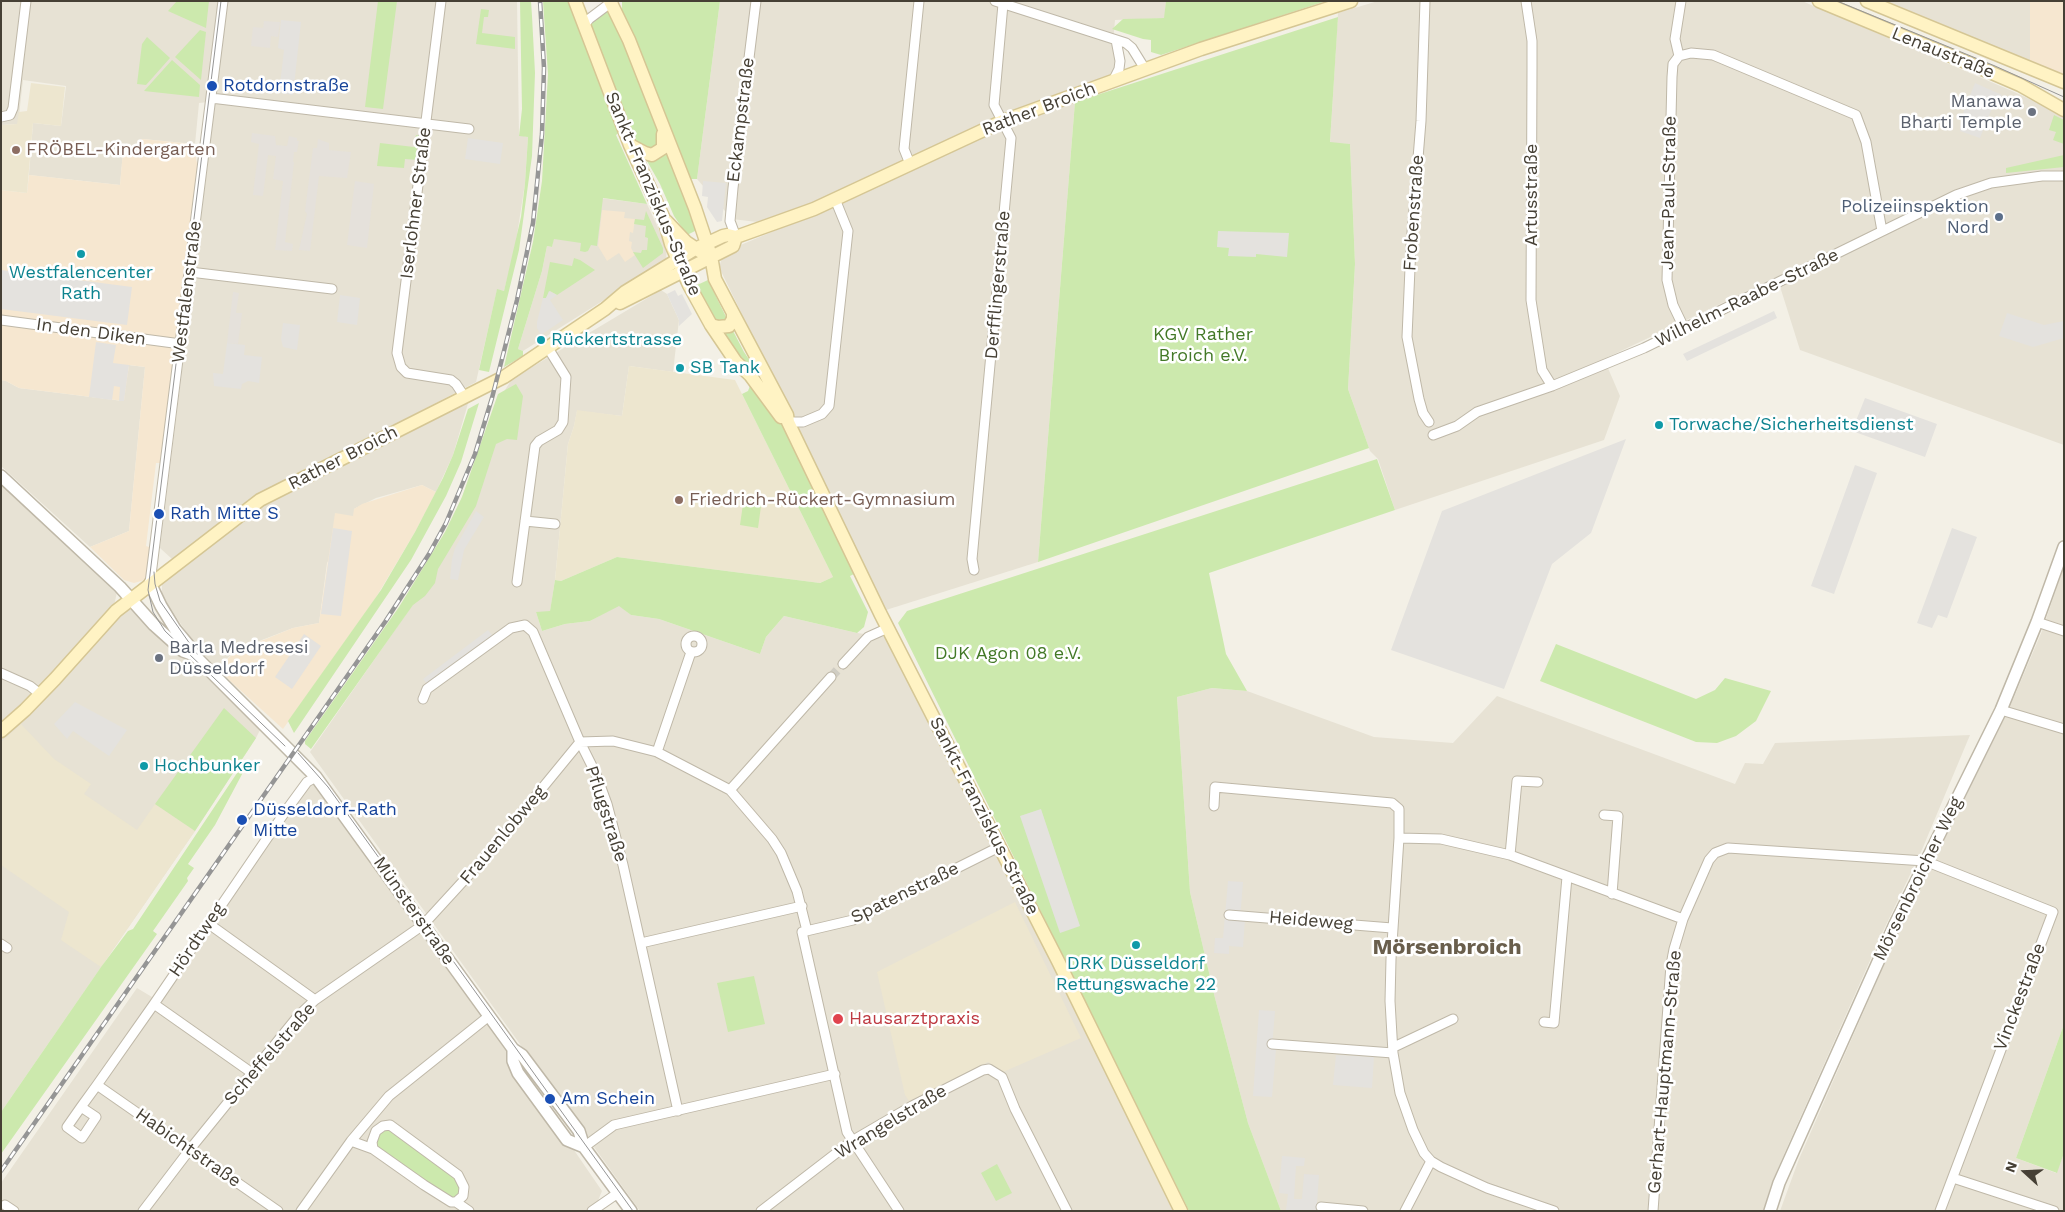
<!DOCTYPE html>
<html>
<head>
<meta charset="utf-8">
<style>
  body { margin:0 }
  #map { position:relative; width:2065px; height:1212px; overflow:hidden; background:#f3f0e6; font-family:"Work Sans",sans-serif }
  canvas { display:block }
  .frame { position:absolute; inset:0; border:2px solid #464035; pointer-events:none }
  .north { position:absolute; left:2000px; top:1147px; width:50px; height:50px; -webkit-text-stroke:4px #fff; paint-order:stroke; rotate:290deg; font-size:14px; font-weight:700; line-height:20px; text-align:center; color:#464035 }
  .north::after { content:''; display:block; margin:auto; width:18px; height:22px; background:#464035; clip-path:polygon(50% 0,100% 100%,50% 72%,0 100%) }
</style>
</head>
<body>
<div id="map">
<canvas width="2065" height="1212"></canvas>
<div class="frame"></div>
<div class="north">N</div>
</div>
<script>
const g = document.querySelector('canvas').getContext('2d');
g.lineJoin = 'round';
function paint(path, color) {
  g.fillStyle = color;
  g.fill(path, 'evenodd');
}
function poly(rows) {
  const path = new Path2D();
  for (const r of rows) {
    if (r.length === 3) {
      path.moveTo(r[0] + r[2], r[1]);
      path.arc(r[0], r[1], r[2], 0, 2 * Math.PI);
      continue;
    }
    path.moveTo(r[0], r[1]);
    for (let i = 2; i < r.length; i += 2) path.lineTo(r[i], r[i + 1]);
  }
  return path;
}
function stroke(path, color, width, dash) {
  g.strokeStyle = color;
  g.lineWidth = width;
  g.lineCap = dash ? 'butt' : 'round';
  g.setLineDash(dash || []);
  g.stroke(path);
}
function write(font, color, halo, rows, align = 'center') {
  g.font = font + ' "Work Sans",sans-serif';
  g.lineWidth = 5;
  g.setLineDash([]);
  g.textBaseline = 'middle';
  g.strokeStyle = halo;
  g.fillStyle = color;
  for (const [text, x, y, turn = 0] of rows) {
    g.save();
    g.translate(x, y);
    g.rotate((+turn || 0) * Math.PI / 180);
    g.textAlign = isNaN(turn) ? turn : align;
    if (halo) g.strokeText(text, 0, 0);
    g.fillText(text, 0, 0);
    g.restore();
  }
}
paint(poly([
  [1,1,220,1,208,102,199,103,195,144,143,139,141,153,123,152,120,185,29,175,33,123,61,126,66,86,23,80,18,124,1,125],
  [228,1,517,1,519,135,528,137,525,183,515,248,504,291,497,290,476,382,249,501,172,559,160,548],
  [720,1,1166,1,1165,18,1115,20,1113,43,1117,68,1111,76,826,199,757,222,732,219,697,179],
  [1378,1,1802,1,2012,91,2064,115,2064,445,1800,350,1777,277,1604,359,1620,396,1604,440,1395,510,1378,459,1370,451,1348,389,1355,264,1350,144,1330,143,1338,13],
  [1880,1,2030,1,2030,61],
  [1075,102,1038,562,886,610,719,267,724,252,836,205,999,126],
  [562,193,647,204,667,247,666,261,523,351,518,349,542,271,547,246,552,247],
  [661,290,667,294,679,320,673,372,629,366,622,416,577,411,574,426,568,444,555,580,550,612,536,612,542,631,565,624,590,621,619,605,631,615,659,619,760,654,766,637,784,616,857,633,887,637,1026,910,1173,1211,640,1211,310,752,427,584,505,390,512,379],
  [129,365,145,367,129,531,90,547,1,466,1,380,6,381,19,388,123,401],
  [469,400,453,455,436,492,422,485,376,498,354,509,354,516,327,563,319,623,293,628,236,650,217,668,195,645,162,596,162,582,266,501],
  [1,483,117,592,114,606,64,665,1,727],
  [2064,566,2064,1024,2016,1158,2056,1173,2064,1153,2064,1211,1780,1211,1799,1159,1898,933,2009,709,2042,631],
  [135,608,260,730,256,738,195,831,1,1112,1,734,117,614],
  [1212,688,1247,691,1374,737,1453,743,1497,696,1735,784,1745,763,1763,764,1775,743,1970,735,1921,852,1884,929,1785,1152,1771,1185,1763,1211,1281,1211,1248,1123,1215,998,1190,892,1177,697],
  [314,784,487,1023,602,1191,597,1203,586,1211,1,1211,1,1183,137,988,157,1000,306,789]
]), '#e7e2d4');
paint(poly([
  [2030,1,2064,1,2064,74,2030,61],
  [142,139,193,144,198,168,162,463,156,463,146,546,152,548,148,579,134,583,124,580,90,547,129,531,145,367,129,365,124,401,19,388,6,381,1,380,1,190,27,193,29,175,120,185,123,151,140,153],
  [602,210,625,212,624,218,635,219,633,233,630,232,629,241,632,242,631,248,635,255,625,262,619,253,607,261,598,246],
  [422,485,436,492,415,532,375,599,283,729,217,669,236,651,293,628,319,623,335,513,353,516,354,509,362,504]
]), '#f6e7d0');
paint(poly([
  [264,21,280,22,278,37,271,36,270,48,251,46,253,27,263,28],
  [252,133,275,136,276,145,287,146,289,136,297,138,297,141,299,141,297,152,294,152,293,162,294,162,285,242,293,244,292,251,275,250,283,181,273,179,276,156,268,155,263,196,253,195,259,144,251,142],
  [318,139,329,143,329,150,351,152,347,178,319,176,310,251,299,250,307,214,305,211,313,148,317,148],
  [355,181,374,184,367,248,347,245],
  [233,292,239,293,236,313,242,313,238,344,227,343]
]), '#e5e1db');
paint(poly([
  [31,83,65,87,61,126,33,123,27,193,1,190,1,125,17,124,19,112,27,111],
  [629,366,735,380,833,577,820,583,617,557,561,581,555,580,568,444,574,426,577,410,622,416],
  [21,724,54,759,91,784,84,794,137,830,155,804,195,831,101,967,61,940,69,912,1,865,1,742],
  [1015,902,1081,1038,1003,1072,988,1062,909,1101,905,1095,877,972]
]), '#ede6cf');
paint(poly([
  [177,1,209,1,206,28,168,11],
  [378,1,397,1,383,109,365,107],
  [520,1,531,1,532,16,535,73,532,156,519,250,489,372,479,370,497,289,504,291,521,217,525,183,528,137,519,136,522,109],
  [543,1,569,1,620,132,616,135,647,204,603,198,597,246,591,245,588,251,585,252,580,251,581,243,554,239,552,247,547,246,542,271,518,349,523,351,523,356,504,367,533,242,542,181,548,74],
  [622,1,720,1,697,179,688,179,622,12],
  [1166,1,1326,1,1161,55,1151,52,1151,40,1143,39,1112,29,1123,19,1164,18],
  [609,6,662,134,658,150,639,147,614,86,605,73,589,21],
  [481,9,489,10,488,17,484,17,482,33,515,37,515,49,476,44],
  [1338,17,1330,142,1350,144,1355,264,1348,389,1369,448,1038,562,1075,102],
  [200,30,206,32,201,80,175,57],
  [147,37,170,58,146,85,137,84,142,44],
  [172,60,200,85,199,97,144,91],
  [2054,115,2064,120,2064,144,2053,140,2056,132,2049,130],
  [416,135,421,136,418,160,405,159,404,168,377,166,380,143,414,147],
  [667,151,697,230,687,235,674,216,660,184,647,161],
  [2064,155,2064,167,2006,173,2006,168],
  [646,211,663,248,663,253,643,268,633,252,641,253,642,250,647,250,648,238,645,237,646,226,634,224,635,219,644,220],
  [574,258,580,260,595,270,557,295,550,291,546,298,543,298,550,262,572,266],
  [708,280,727,319,724,321,714,320,695,286],
  [731,327,744,352,765,383,764,384,719,330],
  [751,383,789,429,842,540,854,574,850,576,868,612,864,627,857,633,784,616,766,637,760,654,659,619,631,615,619,606,590,621,565,624,542,631,536,612,550,611,555,580,561,581,617,557,820,583,833,577,742,394,748,391],
  [516,384,523,396,517,440,507,439,496,444,476,506,438,569,435,583,425,596,413,605,311,749,305,744,305,741,399,607,445,532,462,497,498,394],
  [479,403,461,462,446,496,411,560,294,733,288,721,381,590,415,532,443,478,453,455,468,409],
  [1377,459,1395,510,1209,573,1226,654,1247,691,1212,688,1177,697,1190,892,1215,998,1248,1123,1281,1211,1189,1211,898,623,907,611],
  [744,497,762,499,758,528,740,525],
  [1556,644,1696,699,1715,690,1725,678,1771,691,1756,721,1736,736,1717,743,1696,742,1540,681],
  [224,708,256,738,195,831,155,804],
  [245,761,248,763,215,825,188,864,194,868,187,878,188,881,153,931,157,934,1,1154,1,1112,101,967,128,931,133,929],
  [754,976,765,1024,728,1032,717,983],
  [2064,1024,2064,1153,2057,1173,2016,1158],
  [385,1130,388,1130,457,1180,460,1186,459,1195,451,1198,377,1147,376,1143,379,1133],
  [997,1164,1012,1193,996,1201,981,1173]
]), '#cce9ad');
paint(poly([
  [281,20,301,22,293,95,279,93,284,50,278,48],
  [1975,83,2002,95,1999,104,1994,103,1980,138,1960,131,1962,116],
  [468,138,503,143,500,164,465,159],
  [703,181,726,183,722,221,717,222,707,207,708,197,702,196],
  [1218,231,1289,233,1287,257,1256,254,1256,257,1228,256,1229,248,1217,247],
  [1,270,132,287,127,325,1,309],
  [675,290,678,296,682,294,692,314,679,326,679,320,667,294],
  [549,291,557,295,550,300,563,320,541,335,537,328,537,322,543,298,546,298],
  [340,295,360,298,357,325,337,322],
  [1774,311,1777,318,1687,361,1683,354],
  [2007,313,2044,325,2064,321,2064,338,2033,347,1999,336],
  [283,323,300,325,297,350,283,347,281,339],
  [96,342,116,345,113,363,129,365,124,401,119,401,120,387,114,386,112,400,89,397],
  [227,343,245,345,244,355,262,357,259,383,248,381,242,384,241,389,214,386,213,373,223,374],
  [1865,398,1937,424,1925,457,1852,431],
  [1626,439,1591,533,1552,564,1504,689,1391,650,1442,511],
  [1855,465,1877,473,1834,594,1811,586],
  [476,511,484,517,464,550,458,580,450,579,452,559,455,548],
  [333,528,352,531,341,616,321,614],
  [1952,528,1977,537,1947,618,1938,615,1932,628,1917,623],
  [488,630,493,636,428,685,423,679],
  [304,634,321,646,292,689,275,677],
  [75,702,127,730,109,756,73,731,67,739,54,724],
  [1041,809,1080,926,1060,933,1020,816],
  [1228,881,1243,882,1240,919,1245,920,1243,947,1229,946,1229,954,1214,953,1215,938,1223,938],
  [1259,1010,1275,1011,1272,1048,1276,1049,1272,1097,1253,1096],
  [1336,1055,1374,1057,1372,1088,1333,1085],
  [1282,1156,1305,1158,1304,1166,1296,1166,1294,1199,1302,1199,1304,1174,1319,1175,1317,1203,1321,1204,1321,1211,1286,1210,1288,1194,1279,1193]
]), '#e4e2de');
stroke(poly([
  [831,677,843,664]
]), '#d0cdc3', 9, [9, 4.5]);
const minor = poly([
  [441,1,397,353,401,367,407,373,451,380,456,384,464,396],
  [995,1,1126,43,1132,48,1145,69],
  [1425,1,1421,121,1411,245,1407,337,1419,399,1423,413,1429,422],
  [1526,1,1532,41,1532,69,1531,300,1542,370,1552,386],
  [584,25,589,19,613,1],
  [1679,56,1675,39,1681,1],
  [1113,81,1119,69,1120,61,1116,40],
  [211,98,469,129],
  [1,117,10,115,13,108,26,1],
  [910,164,904,149,919,1],
  [736,237,730,221,733,188,756,1],
  [190,272,332,289],
  [1,320,181,344],
  [1684,328,1673,305,1667,280,1672,77,1673,64,1679,56,1691,53,1713,55,1856,115,1866,142,1882,231],
  [788,422,803,422,822,414,829,406,848,231,835,199],
  [1433,435,1457,426,1477,412,1552,386,1644,348,1956,195,1991,183,2042,176,2064,176],
  [525,521,555,524],
  [974,570,972,559,1011,138,994,105,1003,4],
  [517,582,535,446,539,441,558,430,563,422,566,377,548,348],
  [150,583,223,1],
  [2037,622,2064,631],
  [694,644,8],
  [843,664,868,637,888,628],
  [1,673,30,686,40,694],
  [423,699,427,689,511,628,525,625,533,632,580,742,596,774,607,804,623,865,678,1111],
  [2001,710,2064,729],
  [580,742,613,741,657,752,730,790,772,839,781,853,797,891,807,931],
  [657,752,691,652],
  [730,790,831,677],
  [1214,806,1215,787,1392,803,1399,809,1399,838,1441,839,1510,855,1683,919],
  [1604,815,1618,816,1612,894],
  [1399,838,1391,959,1390,1001,1393,1053,1400,1093,1413,1130,1424,1153,1431,1161,1441,1167,1487,1188,1554,1211],
  [1510,855,1517,781,1538,782],
  [1229,915,1392,928],
  [209,924,315,1000],
  [641,943,802,906],
  [1,944,7,948],
  [154,1004,252,1073],
  [1544,1022,1554,1023,1567,877],
  [1272,1044,1393,1053],
  [1394,1047,1453,1019],
  [97,1085,278,1211],
  [81,1107,96,1117,82,1138,67,1127,81,1107,97,1085,154,1004,285,812,307,782,316,777],
  [351,1141,373,1149,424,1185,451,1202,456,1202,463,1196,464,1187,458,1175,390,1125,383,1126,376,1131,372,1142,373,1149],
  [584,1147,614,1125,835,1074],
  [1953,1178,2054,1211],
  [456,1202,469,1211],
  [5,1205,14,1211],
  [1321,1207,1363,1211],
  [143,1211,191,1148,298,1016,315,1000,423,925,489,853,580,742],
  [301,1211,351,1141,389,1096,489,1016],
  [592,1211,618,1193],
  [761,1211,852,1141,912,1106,983,1070,989,1069,1002,1077,1015,1109,1067,1211],
  [899,1211,847,1132,802,932,853,920,999,847],
  [1405,1211,1431,1161],
  [1653,1211,1671,965,1674,949,1683,919,1709,860,1715,853,1728,848,1925,861,2053,912,1940,1211]
]);
const tertiary = poly([
  [1,476,120,587,154,625,183,651,194,655],
  [150,583,161,606,175,629,190,647,194,655,316,777,513,1049,522,1055,579,1131,584,1147,631,1211],
  [513,1049,513,1061,518,1073,567,1140,584,1147],
  [1770,1211,1779,1183,1895,924,2001,710,2037,622,2064,547]
]);
const secondary = poly([
  [575,1,630,145,664,219,671,244,689,285,711,325,736,362,750,375,781,417],
  [610,1,629,40,695,208,711,256,715,279,787,415,788,422,880,613,1058,961,1181,1211],
  [1819,1,1992,73,2020,85,2064,110],
  [1867,1,2064,82],
  [630,145,645,153,652,155,663,148,663,134],
  [666,221,686,242,701,252],
  [620,303,733,246,736,237],
  [711,325,718,327,729,326,733,319,733,314],
  [1,731,25,710,55,679,116,611,260,500,504,377,605,309,625,292,695,249,723,236,728,235,736,237,814,209,1003,121,1201,49,1351,1]
]);
stroke(minor, '#bfb8a8', 11);
stroke(tertiary, '#bfb8a8', 14);
stroke(secondary, '#d5c694', 15);
stroke(minor, '#fff', 9);
stroke(tertiary, '#fff', 11);
stroke(secondary, '#fff3c4', 12);
stroke(poly([
  [221,1,148,590,153,612,165,631,285,746],
  [1837,1,1995,66,2064,97],
  [154,572,155,584,160,601,197,654],
  [298,753,328,787,633,1211]
]), '#959595', 1);
const rail = poly([
  [1,1171,385,622,429,554,446,523,475,454,492,398,517,300,533,223,542,134,544,68,540,1]
]);
stroke(rail, '#959595', 4.5);
stroke(rail, '#fff', 2.5, [8]);
for (const [x, y, r, color] of [
  [212,86,6,"#1a4fb4"],
  [2032,112,5,"#6b7280"],
  [16,150,5,"#8d6e63"],
  [1999,217,5,"#5c6f8a"],
  [81,254,5,"#0f9aa8"],
  [541,340,5,"#0f9aa8"],
  [680,368,5,"#0f9aa8"],
  [1659,425,5,"#0f9aa8"],
  [679,500,5,"#8d6e63"],
  [159,514,6,"#1a4fb4"],
  [159,658,5,"#6b7280"],
  [144,766,5,"#0f9aa8"],
  [242,820,6,"#1a4fb4"],
  [1136,945,5,"#0f9aa8"],
  [838,1019,6,"#e0444e"],
  [550,1099,6,"#1a4fb4"]
]) {
  const dot = new Path2D();
  dot.arc(x, y, r, 0, 2 * Math.PI);
  g.fillStyle = color;
  g.fill(dot);
  stroke(dot, '#fff', 2);
}
write('18px', '#464035', '#fff', [
  ["Lenaustraße",1943,53,22],
  ["Rather Broich",1039,109,-21],
  ["Eckampstraße",741,120,-83],
  ["Jean-Paul-Straße",1669,193,-89],
  ["Sankt-Franziskus-Straße",653,194,67],
  ["Artusstraße",1532,195,-90],
  ["Iserlohner Straße",416,203,-83],
  ["Frobenstraße",1414,213,-86],
  ["Derfflingerstraße",998,285,-85],
  ["Westfalenstraße",187,292,-83],
  ["Wilhelm-Raabe-Straße",1747,298,-26],
  ["In den Diken",91,332,8],
  ["Rather Broich",343,458,-27],
  ["Pflugstraße",606,814,72],
  ["Sankt-Franziskus-Straße",984,816,63],
  ["Frauenlobweg",503,835,-50],
  ["Mörsenbroicher Weg",1918,879,-64],
  ["Spatenstraße",905,893,-26],
  ["Münsterstraße",414,911,55],
  ["Heideweg",1311,921,5],
  ["Hördtweg",197,940,-56],
  ["Vinckestraße",2020,997,-69],
  ["Scheffelstraße",270,1054,-49],
  ["Gerhart-Hauptmann-Straße",1665,1072,-85],
  ["Wrangelstraße",891,1122,-31],
  ["Habichtstraße",188,1148,35]
]);
write('18px', '#164399', '#fff', [
  ["Rotdornstraße",223,86],
  ["Rath Mitte S",170,514],
  ["Düsseldorf-Rath",253,810],
  ["Mitte",253,831],
  ["Am Schein",561,1099]
], 'left');
write('18px', '#5b616d', '#fff', [
  ["Manawa",2022,102],
  ["Bharti Temple",2022,123],
  ["Barla Medresesi",169,648,"left"],
  ["Düsseldorf",169,669,"left"]
], 'right');
write('18px', '#785e54', '#fff', [
  ["FRÖBEL-Kindergarten",26,150],
  ["Friedrich-Rückert-Gymnasium",689,500]
], 'left');
write('18px', '#4e5e75', '#fff', [
  ["Polizeiinspektion",1989,207],
  ["Nord",1989,228]
], 'right');
write('18px', '#0d838f', '#fff', [
  ["Westfalencenter",81,273,"center"],
  ["Rath",81,294,"center"],
  ["Rückertstrasse",551,340],
  ["SB Tank",690,368],
  ["Torwache/Sicherheitsdienst",1669,425],
  ["Hochbunker",154,766],
  ["DRK Düsseldorf",1136,964,"center"],
  ["Rettungswache 22",1136,985,"center"]
], 'left');
write('18px', '#437927', '#fff', [
  ["KGV Rather",1203,335],
  ["Broich e.V.",1203,356],
  ["DJK Agon 08 e.V.",1008,654]
]);
write('18px', '#be3a42', '#fff', [
  ["Hausarztpraxis",849,1019]
], 'left');
write('bold 22px', '#695e4c', '#fff', [
  ["Mörsenbroich",1447,948]
]);
</script>
</body>
</html>
